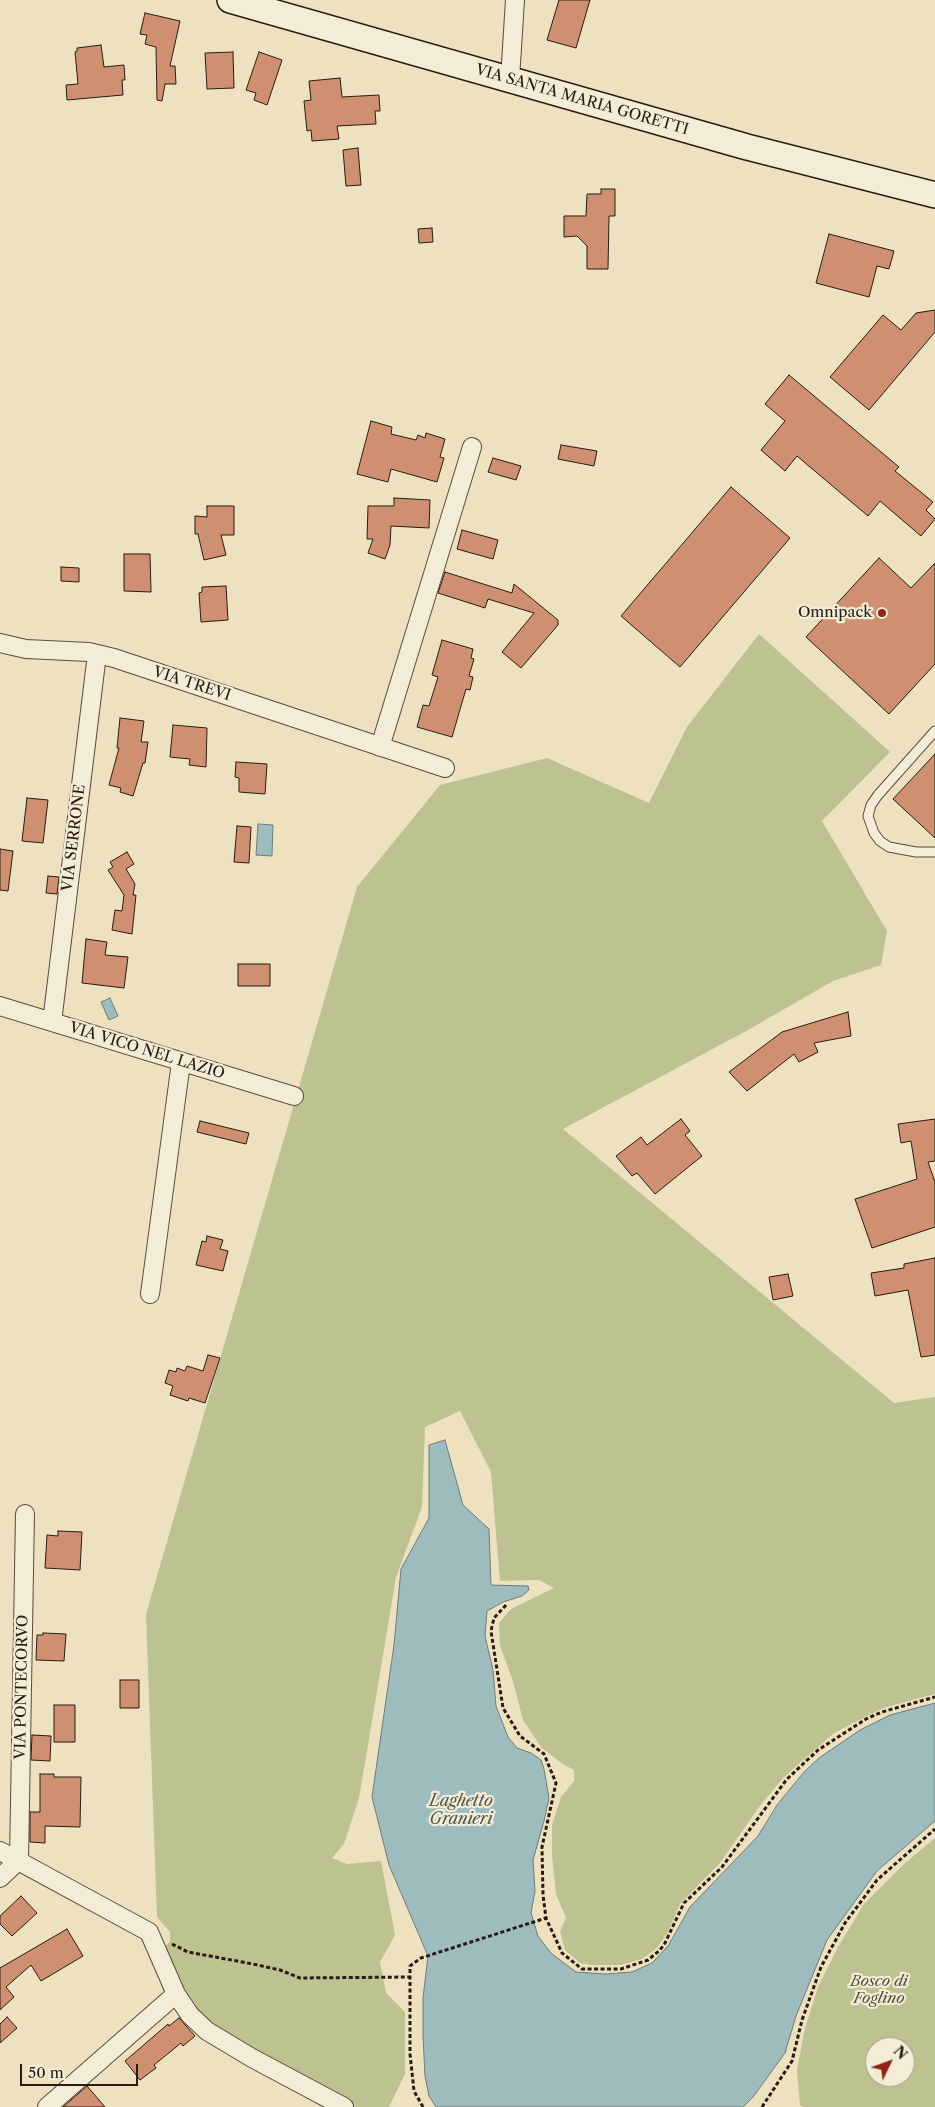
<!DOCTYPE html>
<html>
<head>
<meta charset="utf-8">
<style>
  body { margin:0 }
  #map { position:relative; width:935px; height:2107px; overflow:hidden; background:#ede1c0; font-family:"Libre Caslon Text",serif }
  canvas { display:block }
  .north { position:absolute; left:865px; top:2037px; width:50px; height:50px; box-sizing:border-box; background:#f3ecd6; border:1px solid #a29888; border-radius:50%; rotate:48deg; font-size:14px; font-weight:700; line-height:20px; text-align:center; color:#291b12 }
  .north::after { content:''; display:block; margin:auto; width:18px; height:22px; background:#8f2418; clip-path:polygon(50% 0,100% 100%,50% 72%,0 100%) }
  .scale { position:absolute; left:20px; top:2064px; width:118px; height:22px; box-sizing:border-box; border:2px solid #291b12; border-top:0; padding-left:6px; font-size:15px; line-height:18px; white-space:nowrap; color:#291b12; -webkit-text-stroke:4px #f3ecd6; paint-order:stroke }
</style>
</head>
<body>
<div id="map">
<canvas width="935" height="2107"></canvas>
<div class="north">N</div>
<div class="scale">50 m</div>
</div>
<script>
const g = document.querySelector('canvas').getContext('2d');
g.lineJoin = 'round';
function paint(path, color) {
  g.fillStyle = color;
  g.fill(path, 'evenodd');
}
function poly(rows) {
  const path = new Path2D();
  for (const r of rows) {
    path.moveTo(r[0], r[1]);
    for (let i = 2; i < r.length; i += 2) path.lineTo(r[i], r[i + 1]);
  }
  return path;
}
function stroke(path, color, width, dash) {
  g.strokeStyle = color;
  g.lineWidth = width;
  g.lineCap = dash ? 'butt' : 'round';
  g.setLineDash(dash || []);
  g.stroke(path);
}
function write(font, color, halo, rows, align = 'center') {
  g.font = font + ' "Libre Caslon Text",serif';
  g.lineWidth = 4.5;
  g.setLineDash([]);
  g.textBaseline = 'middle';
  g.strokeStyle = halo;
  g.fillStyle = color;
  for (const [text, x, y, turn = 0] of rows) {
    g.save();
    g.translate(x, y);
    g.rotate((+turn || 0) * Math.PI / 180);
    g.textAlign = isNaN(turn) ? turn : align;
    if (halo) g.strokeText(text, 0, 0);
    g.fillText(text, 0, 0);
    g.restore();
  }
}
paint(poly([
  [759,634,890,752,822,821,887,931,881,965,833,981,748,1030,563,1129,894,1403,935,1397,935,1694,883,1708,834,1733,784,1777,759,1807,720,1863,680,1904,668,1932,657,1948,642,1959,621,1965,591,1965,580,1963,565,1950,560,1931,566,1918,556,1894,552,1856,552,1825,561,1797,574,1781,574,1770,561,1763,541,1747,523,1720,512,1678,500,1646,499,1623,511,1609,554,1588,539,1580,500,1581,491,1472,460,1411,425,1427,422,1507,396,1577,359,1798,344,1844,332,1858,347,1864,381,1861,395,1935,380,1962,386,1993,405,2012,405,2074,389,2107,349,2107,190,2015,162,1949,170,1942,170,1932,157,1917,146,1614,357,887,440,785,547,758,649,803,687,727],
  [935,1838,935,2107,803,2107,800,2105,797,2071,804,2032,818,1987,838,1947,864,1904,904,1864],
  [875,2047,905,2047,905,2077,875,2077]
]), '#bcc290');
const water = poly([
  [258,824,273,825,272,856,256,855,258,824],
  [110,998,118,1016,109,1020,101,1002,110,998],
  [445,1440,463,1505,489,1529,491,1585,528,1586,529,1590,522,1596,503,1602,487,1611,485,1636,493,1670,496,1706,508,1737,517,1748,531,1753,541,1760,544,1769,549,1798,544,1821,533,1860,535,1891,531,1913,538,1936,551,1953,576,1972,605,1974,632,1972,652,1963,668,1946,690,1907,758,1836,777,1805,804,1772,819,1758,860,1730,890,1715,935,1703,935,1821,877,1871,827,1940,796,2016,785,2053,753,2097,743,2107,436,2107,429,2096,425,2076,423,2036,423,1998,428,1956,389,1865,372,1797,394,1645,401,1569,429,1518,429,1445,445,1440]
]);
paint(water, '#9ebbbd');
stroke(water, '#6f7b79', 1);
const building = poly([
  [559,0,590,0,576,48,547,40,559,0],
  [145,13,180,21,170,66,175,66,176,84,165,84,162,101,157,100,156,47,145,44,147,35,140,34,145,13],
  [101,45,104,67,124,65,125,80,122,80,123,95,67,100,66,85,78,84,75,52,77,51,77,48,101,45],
  [233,52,234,88,207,89,205,53,233,52],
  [259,52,282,60,267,105,254,100,256,93,246,90,259,52],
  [340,78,342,97,379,95,380,111,375,111,376,124,337,126,339,139,312,141,311,130,307,131,304,101,311,100,309,81,340,78],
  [358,148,361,185,346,186,343,150,358,148],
  [601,189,615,189,615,216,609,216,608,269,587,269,587,246,577,236,564,237,564,216,586,216,587,194,601,194,601,189],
  [432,228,433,242,419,243,418,229,432,228],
  [829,234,894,251,889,269,877,266,869,297,816,283,829,234],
  [935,310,935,332,869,410,830,377,883,315,901,330,916,313,935,310],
  [789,375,899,467,895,471,933,502,926,510,935,519,921,536,880,501,868,516,797,456,785,471,761,450,785,421,765,404,789,375],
  [371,421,392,427,391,434,416,440,418,435,425,438,426,433,445,439,440,457,444,458,437,482,391,469,388,482,357,474,371,421],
  [561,445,597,451,594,466,558,459,561,445],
  [493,458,521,466,516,480,488,472,493,458],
  [731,487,790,538,680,667,621,616,731,487],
  [394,498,430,500,429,528,391,526,390,545,385,559,368,553,373,539,367,539,368,506,394,506,394,498],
  [207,506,234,506,234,535,221,535,226,555,204,560,198,534,195,534,195,516,207,517,207,506],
  [462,530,498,540,493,559,457,549,462,530],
  [124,554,150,554,151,592,124,591,124,554],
  [879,558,911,588,935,563,935,664,889,714,806,637,879,558],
  [61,567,79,568,79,582,61,581,61,567],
  [445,572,512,593,514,584,558,620,558,625,521,668,502,652,534,613,488,599,485,608,438,593,445,572],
  [226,586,228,620,201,622,199,593,202,592,202,587,226,586],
  [442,640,473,649,471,658,474,659,469,676,473,677,470,690,466,689,452,737,417,727,423,705,429,706,438,677,432,675,442,640],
  [120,718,144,721,141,742,148,742,145,763,143,763,133,796,120,792,121,788,109,785,119,748,117,748,120,718],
  [173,725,207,728,206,767,189,765,190,759,170,757,173,725],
  [935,754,935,838,893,799,935,754],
  [236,762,267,764,265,794,239,792,239,778,235,777,236,762],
  [27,798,48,800,43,843,22,841,27,798],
  [237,826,251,827,249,863,234,862,237,826],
  [0,849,13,851,8,891,0,890,0,849],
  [127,852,134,864,126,869,135,884,133,895,136,895,132,934,112,930,115,910,122,911,124,895,108,870,113,867,110,862,127,852],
  [48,876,59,877,57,894,46,893,48,876],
  [86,939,107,942,105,955,128,957,124,988,82,983,86,939],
  [238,964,270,964,270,986,238,986,238,964],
  [848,1012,851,1036,814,1043,818,1052,799,1062,794,1054,747,1091,729,1072,782,1032,848,1012],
  [681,1119,690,1131,685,1135,702,1156,655,1194,637,1173,632,1176,616,1156,641,1137,647,1145,681,1119],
  [935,1119,935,1161,928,1162,935,1182,935,1227,872,1248,855,1199,917,1179,911,1141,901,1143,898,1124,935,1119],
  [200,1121,249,1133,246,1144,197,1132,200,1121],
  [207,1236,223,1240,220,1249,228,1251,223,1271,196,1265,202,1241,206,1242,207,1236],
  [935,1258,935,1355,921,1357,908,1290,875,1296,871,1273,904,1268,904,1264,935,1258],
  [788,1274,793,1296,773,1300,769,1277,788,1274],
  [208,1355,220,1358,205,1403,189,1398,188,1401,170,1395,173,1386,165,1383,169,1370,176,1372,177,1368,185,1371,187,1366,203,1371,208,1355],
  [58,1531,82,1532,80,1570,45,1568,47,1535,58,1536,58,1531],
  [43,1633,66,1634,64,1661,36,1660,37,1635,43,1635,43,1633],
  [120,1680,139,1680,139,1708,120,1708,120,1680],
  [54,1705,75,1705,75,1742,54,1742,54,1705],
  [32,1735,51,1736,50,1761,31,1760,32,1735],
  [40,1774,54,1774,54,1777,81,1777,80,1827,45,1826,45,1843,30,1842,30,1812,40,1812,40,1774],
  [21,1896,37,1913,12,1936,0,1924,0,1916,21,1896],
  [67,1929,83,1956,41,1981,31,1965,6,1987,14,1997,0,2010,0,1968,67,1929],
  [7,2017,17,2028,0,2043,0,2024,7,2017],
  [179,2018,195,2036,183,2046,181,2043,154,2065,156,2068,140,2080,125,2061,168,2024,169,2026,179,2018],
  [87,2086,105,2107,63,2107,87,2086]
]);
paint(building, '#cf9072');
stroke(building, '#291b12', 1);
const service = poly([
  [935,731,878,795,871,805,868,816,874,833,880,841,889,847,916,852,935,852]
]);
const minor = poly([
  [510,79,515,0],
  [0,643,26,649,89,652,114,658,445,768],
  [380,747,472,447],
  [0,1006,294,1096],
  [52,1022,97,654],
  [150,1294,181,1062],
  [0,1851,149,1932,176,1994,190,2015,207,2031,252,2058,344,2107],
  [0,1878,19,1860,25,1514],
  [47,2107,176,1994]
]);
const secondary = poly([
  [230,0,747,147,935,195]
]);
stroke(service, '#5a4c3e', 11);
stroke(minor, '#5a4c3e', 20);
stroke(secondary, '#291b12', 28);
stroke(poly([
  [506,1605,494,1618,491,1631,503,1708,520,1736,544,1754,556,1783,542,1847,543,1895,546,1918,562,1953,582,1969,621,1969,648,1960,660,1950,665,1943,684,1903,722,1867,787,1779,818,1750,866,1719,882,1712,935,1697],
  [172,1944,188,1952,253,1964,280,1970,300,1978,410,1977],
  [423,2107,414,2091,410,2054,410,1966,421,1958,546,1918],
  [762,2107,792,2061,802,2020,821,1967,845,1923,877,1880,935,1829]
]), '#291b12', 3, [4, 2.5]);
stroke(service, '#f3ecd6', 9);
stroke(minor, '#f3ecd6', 18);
stroke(secondary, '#f3ecd6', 25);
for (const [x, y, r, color] of [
  [882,613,5,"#8f2418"]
]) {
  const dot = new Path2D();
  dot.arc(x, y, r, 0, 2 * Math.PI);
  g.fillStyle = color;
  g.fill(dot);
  stroke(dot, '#f3ecd6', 2);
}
write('15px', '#291b12', '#f3ecd6', [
  ["VIA SANTA MARIA GORETTI",582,100,16],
  ["VIA TREVI",192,684,18],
  ["VIA SERRONE",74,838,-83],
  ["VIA VICO NEL LAZIO",147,1051,17],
  ["VIA PONTECORVO",22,1687,-89]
]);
write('15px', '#291b12', '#f3ecd6', [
  ["Omnipack",872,613]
], 'right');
write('italic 15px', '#554d38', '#f3ecd6', [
  ["Bosco di",879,1982],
  ["Foglino",879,1999]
]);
write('italic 16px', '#52534e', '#f3ecd6', [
  ["Laghetto",461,1801],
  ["Granieri",461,1819]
]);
</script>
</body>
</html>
